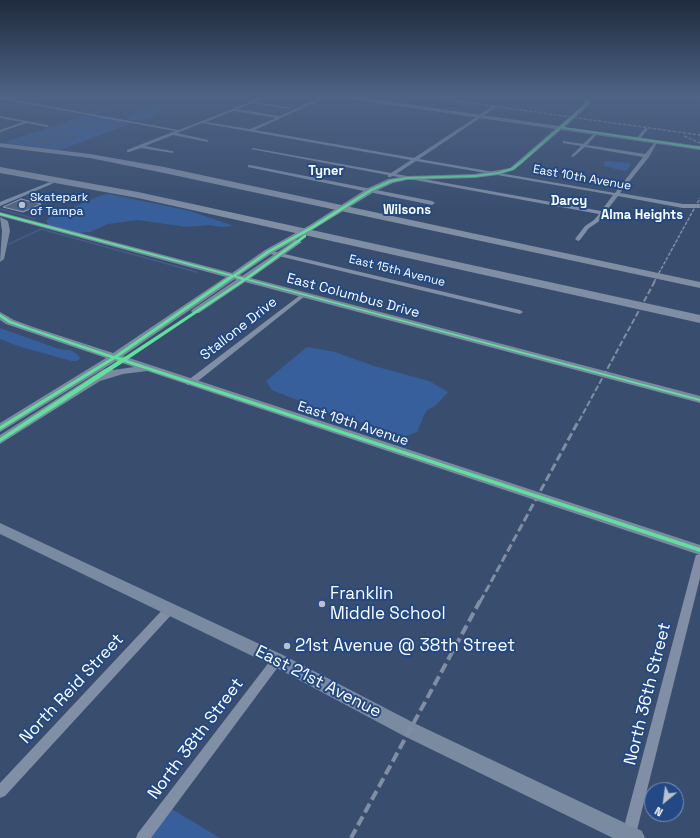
<!DOCTYPE html>
<html>
<head>
<meta charset="utf-8">
<style>
  body { margin:0 }
  #map { position:relative; width:700px; height:838px; overflow:hidden; background:#394e6f; font-family:"Space Grotesk",sans-serif }
  canvas { display:block }
  .north { position:absolute; left:644px; top:782px; width:40px; height:40px; box-sizing:border-box; background:#234985; border:1px solid #7b92b6; border-radius:50%; rotate:209deg; font-size:11px; font-weight:700; line-height:16px; text-align:center; color:#fff }
  .north::after { content:''; display:block; margin:auto; width:14px; height:18px; background:#bac1cd; clip-path:polygon(50% 0,100% 100%,50% 72%,0 100%) }
</style>
</head>
<body>
<div id="map">
<canvas width="700" height="838"></canvas>
<div class="north">N</div>
</div>
<script>
const g = document.querySelector('canvas').getContext('2d');
g.lineJoin = 'round';
function paint(path, color) {
  g.fillStyle = color;
  g.fill(path, 'evenodd');
}
function poly(rows) {
  const path = new Path2D();
  for (const r of rows) {
    path.moveTo(r[0], r[1]);
    for (let i = 2; i < r.length; i += 2) path.lineTo(r[i], r[i + 1]);
  }
  return path;
}
function stroke(path, color, width, dash) {
  g.strokeStyle = color;
  g.lineWidth = width;
  g.lineCap = dash ? 'butt' : 'round';
  g.setLineDash(dash || []);
  g.stroke(path);
}
function write(font, color, halo, rows, align = 'center') {
  g.font = font + ' "Space Grotesk",sans-serif';
  g.lineWidth = 4;
  g.setLineDash([]);
  g.textBaseline = 'middle';
  g.strokeStyle = halo;
  g.fillStyle = color;
  for (const [text, x, y, turn = 0] of rows) {
    g.save();
    g.translate(x, y);
    g.rotate((+turn || 0) * Math.PI / 180);
    g.textAlign = isNaN(turn) ? turn : align;
    if (halo) g.strokeText(text, 0, 0);
    g.fillText(text, 0, 0);
    g.restore();
  }
}
paint(poly([
  [165,106,167,107,156,112,154,116,139,121,126,119,129,116,153,107],
  [87,114,133,123,60,150,4,143],
  [607,161,629,163,631,165,628,169,625,171,604,166,604,162],
  [109,194,190,211,234,226,221,227,209,225,186,227,138,220,108,224,90,232,79,233,49,226,46,221,50,217,102,195],
  [0,328,59,349,70,350,77,354,80,358,77,361,72,361,21,347,0,339],
  [307,347,335,352,374,366,429,381,448,392,436,405,426,411,417,432,406,436,392,434,384,429,329,413,272,390,266,381],
  [170,808,220,838,149,838]
]), '#375f9b');
paint(poly([
  [55,132,82,137,57,146,25,141]
]), '#415d87');
stroke(poly([
  [7,142,146,96],
  [0,209,35,219],
  [9,244,41,229,197,272]
]), '#415d87', 1.5);
const building = poly([
  [21,199,41,204,23,212,3,207,21,199]
]);
paint(building, '#546680');
stroke(building, '#939fb3', 1);
paint(poly([
  [265,96,269,96,256,102,292,108,290,109,252,103,237,109,280,116,325,96,329,96,255,130,414,158,493,106,495,106,495,108,419,159,615,193,643,157,585,147,573,157,571,156,581,146,563,143,563,141,583,144,596,132,597,134,587,145,645,154,656,141,658,141,649,157,620,193,683,204,700,204,700,208,683,208,618,196,598,222,589,228,580,240,578,241,575,239,585,226,594,220,599,214,393,176,390,177,388,177,388,175,251,149,253,148,391,173,411,160,202,123,177,133,208,140,208,142,173,135,145,146,171,151,173,151,173,153,141,148,129,152,127,152,127,150,175,131,0,99,0,97,179,130,265,96],
  [233,111,276,118,250,129,206,122,233,111],
  [416,161,613,195,601,211,396,174,416,161],
  [684,96,700,96,700,98,686,97,684,96],
  [0,116,47,125,49,126,47,127,27,123,0,132,0,130,23,122,0,118,0,116],
  [645,128,648,129,639,140,637,140,636,139,645,128],
  [250,165,432,201,435,203,432,205,248,167,248,165,250,165],
  [50,182,54,183,0,206,0,202,50,182],
  [268,250,520,310,523,312,520,314,266,253,266,251,268,250],
  [303,293,306,295,305,296,193,385,187,385,186,383,187,381,303,293],
  [700,554,700,578,635,838,621,838,695,558,696,555,700,554],
  [169,606,173,607,174,610,173,613,5,796,0,798,0,783,165,607,169,606],
  [277,655,281,657,283,660,281,663,151,838,136,838,138,833,273,657,277,655]
]), '#808fa5');
paint(poly([
  [341,96,351,96,559,126,585,103,584,100,593,96,598,96,589,101,590,104,565,127,700,146,700,150,561,130,514,170,498,175,475,178,407,180,393,183,374,192,296,240,302,242,251,278,700,396,700,403,245,282,199,313,193,313,191,311,193,309,236,280,235,279,123,356,700,545,700,555,147,371,123,374,100,381,0,444,0,435,104,369,108,368,113,370,134,367,116,361,0,432,0,423,106,358,6,324,0,320,0,312,14,320,33,327,113,353,226,277,0,216,0,212,232,273,265,250,310,225,368,188,388,179,407,176,475,174,510,168,555,129,343,98,341,96],
  [294,241,242,276,240,275,271,254,294,241],
  [0,217,8,221,10,231,4,259,0,262,2,231,0,217],
  [0,523,283,655,416,724,642,831,645,838,613,838,404,736,271,665,0,534,0,523]
]), '#7a8aa1');
paint(poly([
  [0,143,90,154,164,167,700,282,700,288,164,173,90,158,0,147,0,143],
  [0,167,138,192,700,315,700,323,138,198,0,173,0,167]
]), '#808ea4');
stroke(poly([
  [420,96,700,135],
  [684,136,700,143],
  [654,282,700,198]
]), '#808ea4', 1.5, [3.5, 1.5]);
stroke(poly([
  [579,421,655,281]
]), '#808ea4', 2, [6, 2.5]);
stroke(poly([
  [480,602,579,420]
]), '#808ea4', 3, [8, 3.5]);
stroke(poly([
  [351,838,480,601]
]), '#808ea4', 4, [10, 4.5]);
paint(poly([
  [595,96,597,96,587,101,589,103,563,127,700,147,700,149,561,128,521,164,513,170,498,174,475,177,407,179,392,182,372,191,314,228,269,253,236,276,245,278,304,235,306,235,306,237,248,279,700,399,700,401,246,280,127,360,700,548,700,552,124,362,63,402,0,442,0,438,119,360,115,359,0,430,0,426,111,358,9,323,0,317,0,314,11,321,30,328,114,356,230,276,0,215,0,213,233,275,267,251,312,226,370,189,390,180,407,177,475,175,498,172,511,168,519,162,587,103,585,101,595,96],
  [234,277,242,280,123,358,118,357,234,277]
]), '#60e19b');
const sky = g.createLinearGradient(0, 0, 0, 213);
sky.addColorStop(0, '#1f2b3d');
sky.addColorStop(0.45, '#4e6385');
sky.addColorStop(1, '#4e638500');
g.fillStyle = sky;
g.fillRect(0, 0, 700, 213);
for (const [x, y, r, color] of [
  [22,205,4,"#bac1cd"],
  [322,604,4,"#bac1cd"],
  [287,646,4,"#bac1cd"]
]) {
  const dot = new Path2D();
  dot.arc(x, y, r, 0, 2 * Math.PI);
  g.fillStyle = color;
  g.fill(dot);
  stroke(dot, '#234985', 1.5);
}
write('12px', '#fff', '#234985', [
  ["East 10th Avenue",582,178,10],
  ["East 15th Avenue",397,271,14]
]);
write('12px', '#fff', '#234985', [
  ["Skatepark",30,198],
  ["of Tampa",30,212]
], 'left');
write('bold 13px', '#fff', '#234985', [
  ["Tyner",326,171],
  ["Darcy",569,201],
  ["Wilsons",407,210],
  ["Alma Heights",642,215]
]);
write('14px', '#fff', '#234985', [
  ["East Columbus Drive",353,296,15],
  ["Stallone Drive",239,329,-38],
  ["East 19th Avenue",353,424,18]
]);
write('17px', '#fff', '#234985', [
  ["Franklin",330,594],
  ["Middle School",330,614],
  ["21st Avenue @ 38th Street",295,646]
], 'left');
write('17px', '#fff', '#234985', [
  ["East 21st Avenue",318,682,27],
  ["North Reid Street",72,689,-47],
  ["North 36th Street",648,694,-76],
  ["North 38th Street",196,739,-53]
]);
</script>
</body>
</html>
